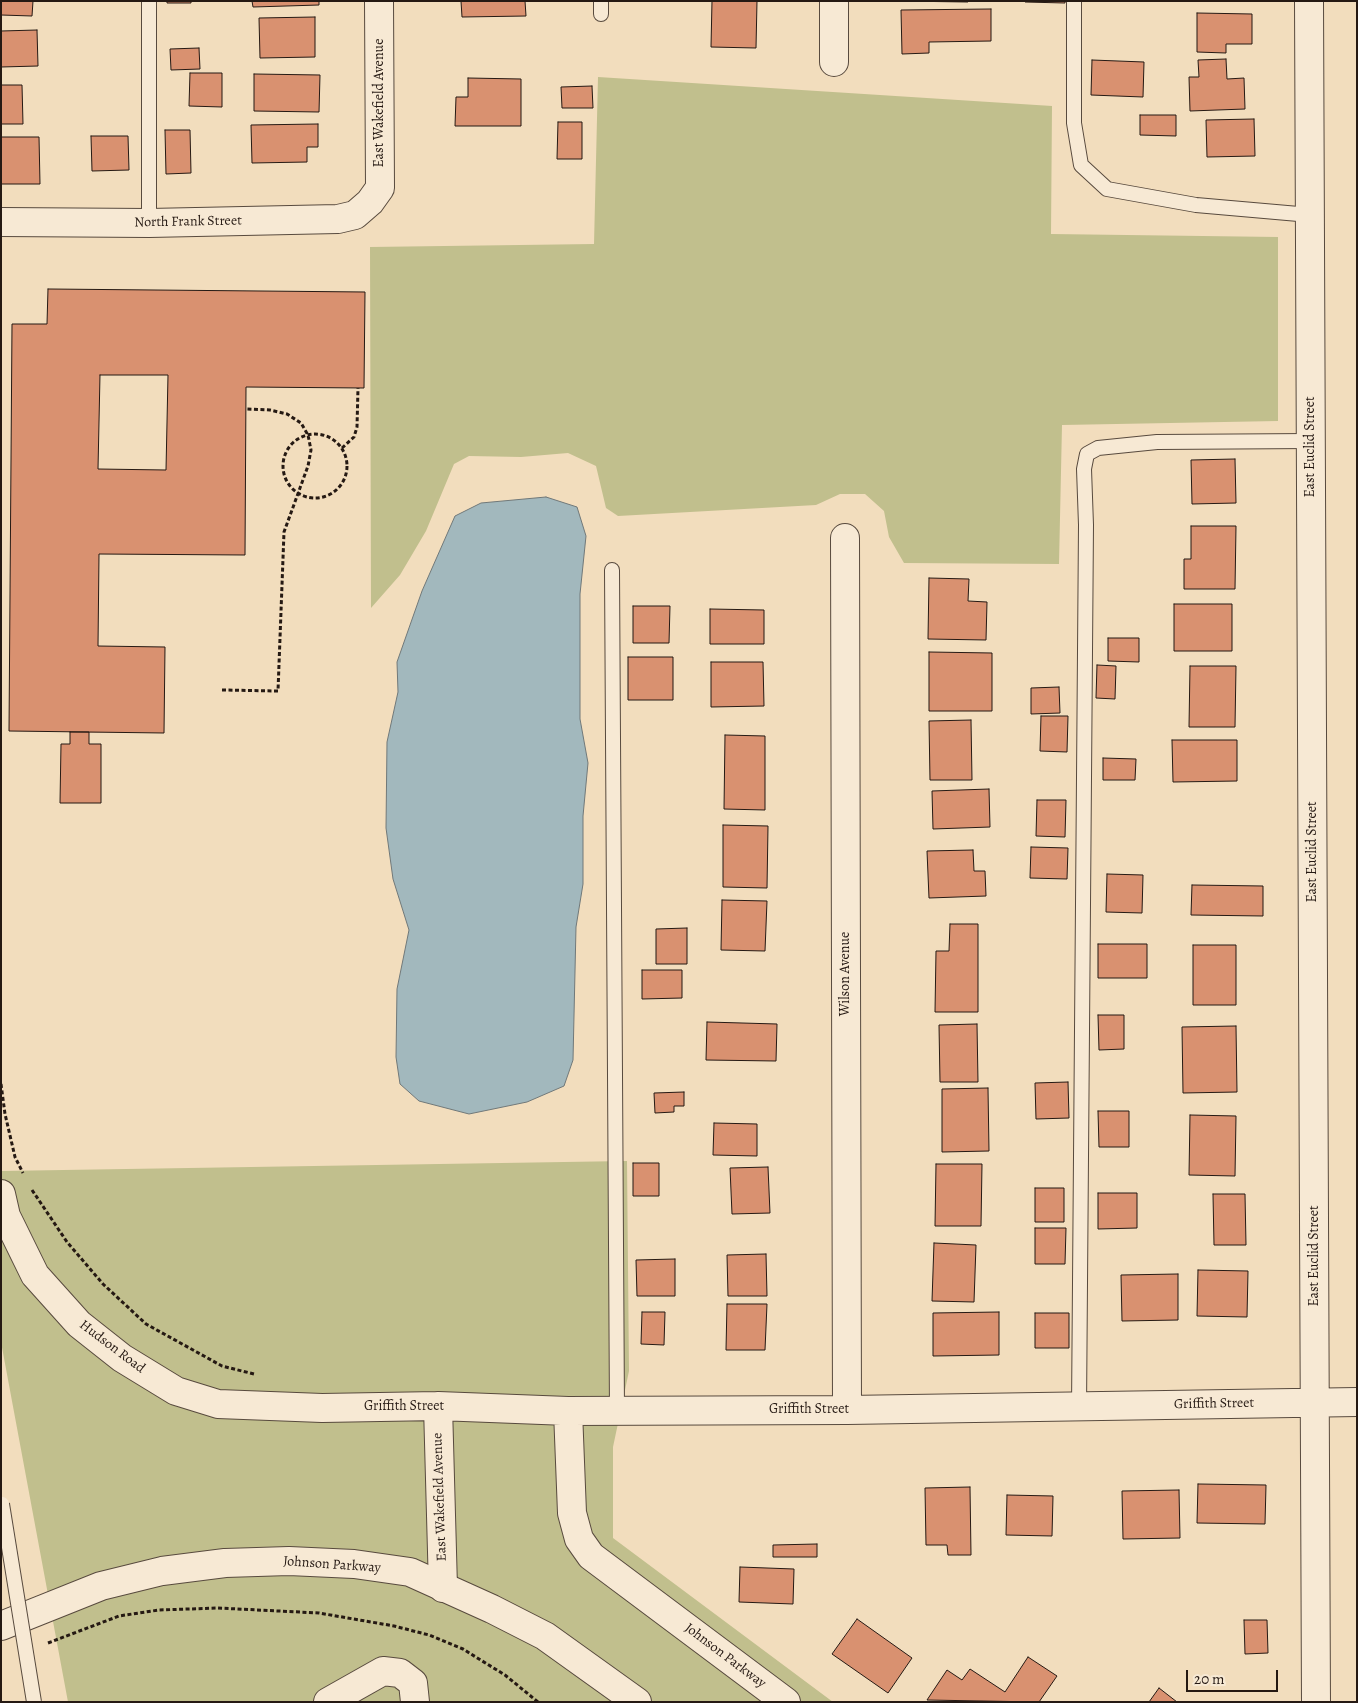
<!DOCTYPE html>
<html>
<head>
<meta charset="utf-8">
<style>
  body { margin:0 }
  #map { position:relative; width:1358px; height:1703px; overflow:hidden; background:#f2ddbd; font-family:Alegreya,serif }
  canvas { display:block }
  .frame { position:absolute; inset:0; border:2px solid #251913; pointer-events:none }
  .scale { position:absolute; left:1186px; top:1670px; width:92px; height:22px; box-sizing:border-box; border:2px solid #251913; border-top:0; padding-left:6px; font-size:15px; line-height:18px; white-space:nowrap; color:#251913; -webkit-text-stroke:4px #f7e9d4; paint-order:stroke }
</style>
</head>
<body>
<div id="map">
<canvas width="1358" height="1703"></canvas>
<div class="frame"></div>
<div class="scale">20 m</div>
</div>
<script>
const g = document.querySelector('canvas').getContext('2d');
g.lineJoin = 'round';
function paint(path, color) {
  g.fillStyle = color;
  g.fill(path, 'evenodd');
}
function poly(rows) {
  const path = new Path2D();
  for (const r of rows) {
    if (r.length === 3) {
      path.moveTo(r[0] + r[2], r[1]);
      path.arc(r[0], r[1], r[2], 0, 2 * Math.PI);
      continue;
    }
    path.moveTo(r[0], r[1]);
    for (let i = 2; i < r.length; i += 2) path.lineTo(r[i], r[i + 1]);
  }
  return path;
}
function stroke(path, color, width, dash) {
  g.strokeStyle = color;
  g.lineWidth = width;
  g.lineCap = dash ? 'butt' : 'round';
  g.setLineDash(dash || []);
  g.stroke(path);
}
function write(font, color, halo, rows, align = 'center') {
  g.font = font + ' Alegreya,serif';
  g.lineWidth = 4;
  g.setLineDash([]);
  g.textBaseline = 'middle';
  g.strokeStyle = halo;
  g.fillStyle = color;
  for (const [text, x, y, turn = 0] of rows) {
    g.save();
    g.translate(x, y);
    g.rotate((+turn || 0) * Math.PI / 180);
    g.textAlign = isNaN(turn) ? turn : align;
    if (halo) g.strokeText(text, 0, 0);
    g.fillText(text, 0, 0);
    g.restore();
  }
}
paint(poly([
  [598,77,1052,106,1051,234,1278,237,1278,421,1062,425,1059,564,904,563,889,537,884,511,865,494,840,494,816,505,618,516,606,508,596,466,568,453,521,457,469,456,454,464,426,531,400,575,371,608,370,247,594,244],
  [627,1161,629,1371,613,1447,613,1538,833,1702,68,1702,1,1342,1,1171]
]), '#c1bf8d');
const water = poly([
  [546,497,577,507,586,536,580,594,580,719,588,763,583,816,583,884,576,927,573,1060,564,1086,527,1102,469,1114,419,1101,400,1084,396,1057,397,989,409,930,393,879,386,828,387,742,398,692,397,662,422,591,455,516,481,503,546,497]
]);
paint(water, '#a2b8bd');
stroke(water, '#707879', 1);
const building = poly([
  [1,1,33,1,32,16,1,15,1,1],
  [167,1,191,1,191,3,167,3,167,1],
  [252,1,319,1,319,5,253,7,252,1],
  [461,1,525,1,526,16,462,17,461,1],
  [712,1,757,1,756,48,711,47,712,1],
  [899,1,968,1,968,2,899,1],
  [1025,1,1065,1,1065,3,1025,2,1025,1],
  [991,9,991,41,929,42,929,53,902,54,901,10,991,9],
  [1197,13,1252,14,1252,44,1226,44,1226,53,1197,52,1197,13],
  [315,17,315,57,260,58,259,18,315,17],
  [37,30,38,66,1,67,1,31,37,30],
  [199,48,200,69,171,70,170,49,199,48],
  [1226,59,1227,79,1244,78,1245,109,1190,111,1189,77,1199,77,1198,60,1226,59],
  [1092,60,1144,62,1143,97,1091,95,1092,60],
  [190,73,222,73,222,107,189,106,190,73],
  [254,74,320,75,319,112,254,111,254,74],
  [468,78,521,79,521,126,455,126,456,97,468,97,468,78],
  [1,85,22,85,23,124,1,124,1,85],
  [592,86,593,108,562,108,561,87,592,86],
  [1140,115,1176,115,1176,136,1140,135,1140,115],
  [1254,119,1255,156,1207,157,1206,120,1254,119],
  [558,122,582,122,582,159,557,159,558,122],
  [318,124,318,147,307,147,307,162,252,163,251,125,318,124],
  [165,130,190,130,191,173,166,174,165,130],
  [91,136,128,136,129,170,92,171,91,136],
  [1,137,39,137,40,184,1,184,1,137],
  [48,289,365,292,364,388,246,387,245,555,99,554,98,646,165,647,164,733,9,731,12,324,47,324,48,289],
  [100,375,168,375,166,470,98,469,100,375],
  [1235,459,1236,503,1192,504,1191,460,1235,459],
  [1191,526,1236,526,1235,589,1184,589,1184,559,1191,559,1191,526],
  [929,578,969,579,968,601,987,602,986,640,928,639,929,578],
  [1174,604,1232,604,1232,651,1174,651,1174,604],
  [633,606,670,606,669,643,633,643,633,606],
  [710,609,764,610,764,644,710,644,710,609],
  [1108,638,1139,638,1139,662,1108,661,1108,638],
  [929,652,992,653,992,711,929,711,929,652],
  [628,657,673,657,673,700,628,700,628,657],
  [711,662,763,662,764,706,711,707,711,662],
  [1097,665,1116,666,1115,699,1096,698,1097,665],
  [1190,666,1236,666,1235,727,1189,727,1190,666],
  [1059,687,1060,713,1031,714,1031,688,1059,687],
  [1041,716,1068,716,1067,752,1040,751,1041,716],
  [971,720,972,780,930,780,929,721,971,720],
  [70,732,89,732,89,744,101,744,101,803,60,803,61,744,70,744,70,732],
  [725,735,765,736,765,810,724,809,725,735],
  [1172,740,1237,740,1237,781,1173,782,1172,740],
  [1103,758,1136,759,1135,780,1103,780,1103,758],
  [989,789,990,827,933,829,932,791,989,789],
  [1037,800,1066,800,1065,837,1036,836,1037,800],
  [723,825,768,826,767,888,723,887,723,825],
  [1031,847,1068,848,1067,879,1030,878,1031,847],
  [973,850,974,871,985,871,986,896,929,898,927,851,973,850],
  [1107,874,1143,875,1142,913,1106,912,1107,874],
  [1192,885,1263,886,1263,916,1191,915,1192,885],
  [722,900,767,901,765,951,721,950,722,900],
  [950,924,978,924,978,1012,935,1012,936,951,949,951,950,924],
  [687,928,687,964,656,964,656,929,687,928],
  [1098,944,1147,944,1147,978,1098,978,1098,944],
  [1193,945,1236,945,1236,1005,1193,1005,1193,945],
  [642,970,682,970,682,998,642,999,642,970],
  [1098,1015,1124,1015,1124,1049,1099,1050,1098,1015],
  [707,1022,777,1024,776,1061,706,1060,707,1022],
  [977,1024,978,1082,940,1082,939,1025,977,1024],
  [1236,1026,1237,1092,1183,1093,1182,1027,1236,1026],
  [1068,1082,1069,1118,1036,1119,1035,1083,1068,1082],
  [988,1088,989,1151,942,1152,942,1089,988,1088],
  [684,1092,684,1106,674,1106,674,1112,655,1113,654,1093,684,1092],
  [1098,1111,1129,1111,1129,1147,1099,1147,1098,1111],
  [1190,1115,1236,1116,1235,1176,1189,1175,1190,1115],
  [714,1123,757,1124,757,1156,713,1155,714,1123],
  [633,1163,659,1163,659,1196,633,1196,633,1163],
  [936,1164,982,1164,981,1226,935,1226,936,1164],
  [768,1167,770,1213,732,1214,730,1168,768,1167],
  [1035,1188,1064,1188,1064,1222,1035,1222,1035,1188],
  [1098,1193,1137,1193,1137,1228,1098,1229,1098,1193],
  [1213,1194,1245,1194,1246,1245,1214,1245,1213,1194],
  [1035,1228,1066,1228,1065,1264,1035,1264,1035,1228],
  [934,1243,976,1245,974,1302,932,1301,934,1243],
  [766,1254,767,1296,728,1296,727,1255,766,1254],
  [675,1259,675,1296,637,1296,636,1260,675,1259],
  [1198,1270,1248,1271,1247,1317,1197,1316,1198,1270],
  [1178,1274,1178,1320,1122,1321,1121,1275,1178,1274],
  [727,1304,767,1304,765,1350,726,1350,727,1304],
  [642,1312,665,1312,664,1345,641,1344,642,1312],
  [999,1312,999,1355,933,1356,933,1313,999,1312],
  [1035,1313,1069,1313,1069,1348,1035,1348,1035,1313],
  [1198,1484,1266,1485,1265,1524,1197,1523,1198,1484],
  [970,1487,971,1555,948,1555,947,1545,926,1545,925,1488,970,1487],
  [1179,1490,1180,1538,1123,1539,1122,1491,1179,1490],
  [1007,1495,1053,1496,1052,1536,1006,1535,1007,1495],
  [817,1544,817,1557,773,1557,773,1545,817,1544],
  [740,1567,794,1569,793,1604,739,1602,740,1567],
  [857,1619,912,1658,888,1693,832,1654,857,1619],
  [1244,1620,1267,1620,1268,1653,1245,1654,1244,1620],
  [1028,1657,1057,1676,1039,1702,927,1700,947,1670,962,1680,970,1669,1005,1692,1028,1657],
  [1159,1688,1177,1702,1149,1702,1159,1688]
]);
paint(building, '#d99170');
stroke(building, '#251913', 1);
const service = poly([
  [149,1,149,223],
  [1074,1,1074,123,1081,165,1107,189,1196,205,1310,215],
  [601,14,601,1],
  [612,570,617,1411],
  [1079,1408,1086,525,1084,469,1087,454,1098,448,1157,442,1311,441]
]);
const minor = poly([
  [1309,1,1316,1702],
  [834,62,834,1],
  [1,222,149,223,338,219,355,215,370,202,380,188,379,1],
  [845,538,847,1410],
  [1,1194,6,1216,35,1275,79,1324,122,1358,176,1391,218,1404,322,1408,438,1406,568,1411,847,1410,1357,1402],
  [438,1406,443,1588],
  [568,1411,572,1513,579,1539,591,1556,786,1702],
  [328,1702,383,1671,400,1673,413,1683,415,1702]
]);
const tertiary = poly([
  [1,1626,101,1586,162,1571,225,1563,289,1561,354,1564,410,1572,492,1609,545,1636,637,1702]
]);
stroke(service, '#584a3e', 16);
stroke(minor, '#584a3e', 30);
stroke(tertiary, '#584a3e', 30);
stroke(poly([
  [315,466,32],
  [342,448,354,437,357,427,358,388],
  [222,690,278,691,284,532,308,466,311,450,308,435,301,423,287,414,270,410,246,409],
  [1,1084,5,1114,15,1157,23,1173],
  [32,1190,67,1242,103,1284,146,1324,222,1366,254,1374],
  [48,1643,119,1616,159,1610,218,1608,319,1613,394,1626,429,1635,463,1649,479,1659,505,1675,538,1702]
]), '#251913', 3, [4, 2.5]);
stroke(service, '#f7e9d4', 14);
stroke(minor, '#f7e9d4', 28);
stroke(tertiary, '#f7e9d4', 28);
const serviceBridge = poly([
  [2,1504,34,1702]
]);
stroke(serviceBridge, '#584a3e', 16, []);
stroke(serviceBridge, '#f7e9d4', 14);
write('14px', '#251913', '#f7e9d4', [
  ["East Wakefield Avenue",380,103,-90],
  ["North Frank Street",188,222,-1],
  ["East Euclid Street",1311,447,-90],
  ["East Euclid Street",1313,852,-90],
  ["Wilson Avenue",846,974,-90],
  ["East Euclid Street",1315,1256,-90],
  ["Hudson Road",112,1347,37],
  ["Griffith Street",1214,1404,-1],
  ["Griffith Street",404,1407],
  ["Griffith Street",809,1410],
  ["East Wakefield Avenue",440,1497,-92],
  ["Johnson Parkway",332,1565,4],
  ["Johnson Parkway",725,1656,37]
]);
</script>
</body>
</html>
